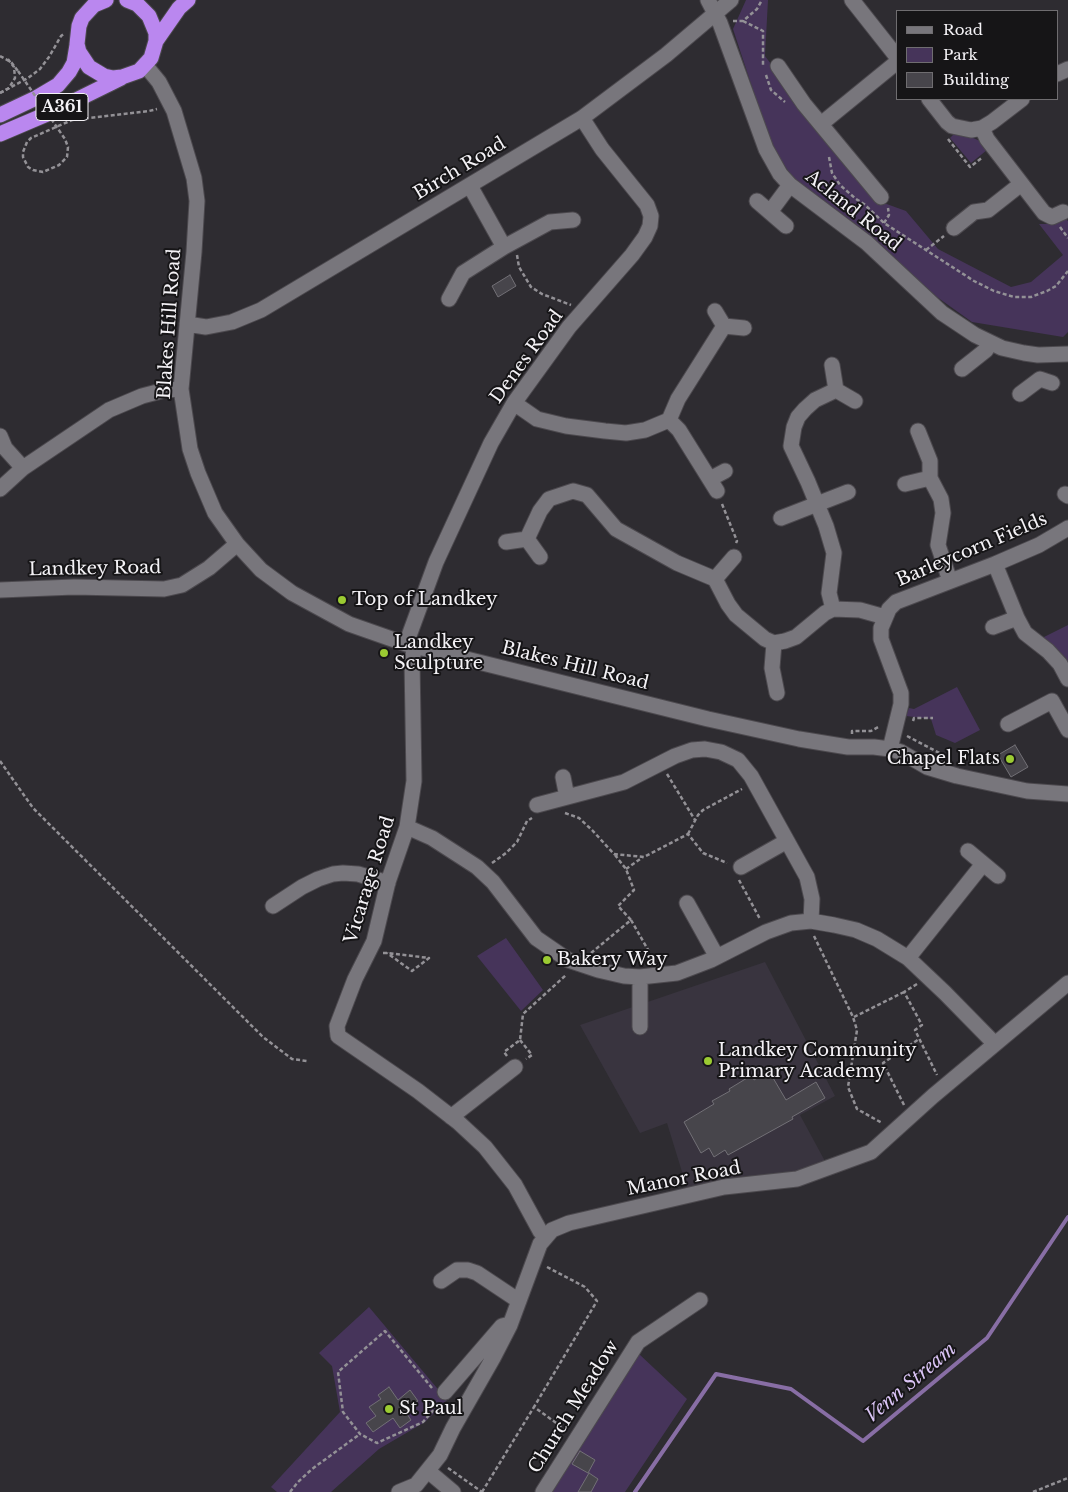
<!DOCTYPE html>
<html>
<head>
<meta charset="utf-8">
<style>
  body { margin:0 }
  #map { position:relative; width:1068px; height:1492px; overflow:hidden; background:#2e2c31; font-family:"Libre Baskerville",serif }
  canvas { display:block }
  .legend { position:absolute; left:896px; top:10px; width:162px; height:90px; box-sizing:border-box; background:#161517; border:1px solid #6f6d70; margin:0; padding:6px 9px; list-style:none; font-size:15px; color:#f4f2f6 }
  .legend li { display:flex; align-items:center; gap:10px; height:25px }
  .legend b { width:25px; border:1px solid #6f6d70 }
</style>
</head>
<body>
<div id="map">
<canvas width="1068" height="1492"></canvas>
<ul class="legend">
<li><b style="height:6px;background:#78767c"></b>Road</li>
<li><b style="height:14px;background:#46345a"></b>Park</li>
<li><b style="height:14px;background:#47454b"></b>Building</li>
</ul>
</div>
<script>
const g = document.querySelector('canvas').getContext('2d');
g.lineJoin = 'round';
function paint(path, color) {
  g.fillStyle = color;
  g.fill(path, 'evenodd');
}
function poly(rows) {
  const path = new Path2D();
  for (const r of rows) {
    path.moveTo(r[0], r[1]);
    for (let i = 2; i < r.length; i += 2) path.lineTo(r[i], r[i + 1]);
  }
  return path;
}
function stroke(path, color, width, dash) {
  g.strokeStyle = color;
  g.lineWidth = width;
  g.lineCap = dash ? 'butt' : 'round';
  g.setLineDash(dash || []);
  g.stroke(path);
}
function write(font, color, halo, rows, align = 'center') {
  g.font = font + ' "Libre Baskerville",serif';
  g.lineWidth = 4;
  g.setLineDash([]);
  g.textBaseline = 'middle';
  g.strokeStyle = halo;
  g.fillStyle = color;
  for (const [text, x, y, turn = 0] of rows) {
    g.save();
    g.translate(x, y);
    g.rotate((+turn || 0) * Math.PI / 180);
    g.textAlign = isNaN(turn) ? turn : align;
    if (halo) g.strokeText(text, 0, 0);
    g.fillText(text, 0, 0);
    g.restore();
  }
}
paint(poly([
  [765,962,835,1096,800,1115,826,1163,795,1172,687,1188,667,1123,640,1133,580,1025]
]), '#39343f');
paint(poly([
  [746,0,768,0,765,56,816,124,881,202,906,211,938,249,1011,287,1031,282,1063,255,1039,224,1053,224,1065,218,1068,221,1068,332,1063,337,972,322,937,297,860,229,792,177,771,145,733,29],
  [954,134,971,137,980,141,987,150,971,163,950,138],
  [1068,625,1068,663,1065,657,1042,638],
  [957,687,980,730,955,743,936,735,931,719,906,716,909,708,914,709],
  [506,938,543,990,521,1011,477,956],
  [369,1307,447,1400,425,1422,379,1449,331,1492,277,1492,271,1487,340,1412,332,1366,319,1353],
  [639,1354,687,1399,625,1492,548,1492]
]), '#46345a');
stroke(poly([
  [635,1492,716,1374,791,1389,863,1441,987,1338,1068,1217]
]), '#886ea5', 4);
const building = poly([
  [510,275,516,286,498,297,492,286,510,275],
  [1015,745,1028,767,1011,777,998,755,1015,745],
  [769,1071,786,1100,816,1082,825,1098,792,1117,793,1119,728,1155,725,1150,714,1157,709,1148,701,1153,684,1122,714,1104,712,1101,730,1091,729,1089,752,1075,754,1080,769,1071],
  [389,1387,398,1400,410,1390,418,1401,405,1411,411,1420,400,1428,393,1418,373,1432,366,1423,376,1416,369,1407,381,1399,378,1395,389,1387],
  [580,1451,595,1460,588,1473,572,1464,580,1451],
  [589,1473,598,1479,591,1492,578,1492,589,1473]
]);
paint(building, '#47454b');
stroke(building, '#727076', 1);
const minor = poly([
  [708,0,720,23,766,149,780,174,790,185,867,243,942,313,975,335,1002,348,1024,353,1038,355,1068,354],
  [852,0,897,57],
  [145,65,159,82,174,111,194,178,197,201,194,252,181,389,190,449,198,473,215,513,237,544,261,570,292,593,349,624,406,644,708,719,799,739,848,747,874,747,890,749,901,752,927,767,957,776,1027,791,1068,794],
  [778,66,804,104,881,197],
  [1057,74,1068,69],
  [929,99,947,122,952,126,971,130,982,128,992,122,1022,99],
  [821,124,897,62],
  [982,128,987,139,1044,213,1052,217,1063,212],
  [470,186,504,247],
  [757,201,786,226],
  [770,212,790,185],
  [954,228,974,212,988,210,1021,184],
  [449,299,463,273,504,247,550,222,573,220],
  [187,324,206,327,232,322,261,310,582,118,666,55,731,0],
  [724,326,744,328],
  [832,365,836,390,855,401],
  [962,369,986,350,990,343],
  [1020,394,1040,379,1052,383],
  [514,403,537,419,566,426,605,431,626,433,645,430,669,420,679,430,717,491],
  [669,420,678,399,724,326,715,311],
  [918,431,930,461,930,478,941,499,943,513,938,545,950,581],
  [0,436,5,448,23,468],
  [710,479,725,471],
  [905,484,930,478],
  [0,489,23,468,109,410,142,396,165,390,181,389],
  [1065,494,1068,496],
  [781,518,848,492],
  [527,539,540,511,549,499,573,491,587,495,616,529,677,563,715,579],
  [506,542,527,539,540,557],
  [734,557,715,579,728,604,736,615,765,639,774,643,785,641,796,637,825,613,833,609,860,610,885,617],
  [995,564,1017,618,1025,633,1048,651,1060,664,1068,679],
  [0,590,74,587,164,589,182,585,209,568,237,544],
  [833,609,829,593,834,553,826,526,808,482,791,446,794,427,798,417,805,409,815,400,836,390],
  [993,627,1017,618],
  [774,643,772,668,777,693],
  [406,644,436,562,491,443,514,403,569,327,632,255,645,237,650,226,651,216,647,205,602,149,582,118],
  [415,646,412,660,414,781,407,827,388,882,374,941,355,979,337,1026,338,1036,418,1091,458,1122,485,1147,515,1185,540,1231,545,1237],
  [1008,724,1052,701,1068,730],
  [890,749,901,704,901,693,881,639,881,628,889,609,896,602,995,564,1039,545,1068,528],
  [563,777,567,797],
  [537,805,624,782,675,756,692,750,705,749,721,752,738,760,751,776,807,877,812,899,811,921],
  [407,827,432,838,477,867,493,882,536,938,568,960,598,970,624,976,640,977,677,973,711,960,766,932,791,923,811,921,834,925,856,930,877,939,908,958,945,993,995,1044],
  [968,851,998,876],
  [741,867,787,841],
  [687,903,717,957],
  [273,906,302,887,318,879,333,874,343,873,358,874,388,883],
  [908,958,983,864],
  [640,1027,640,977],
  [451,1117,515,1067],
  [441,1281,457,1270,468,1270,477,1273,519,1301],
  [445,1392,502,1326,506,1325],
  [428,1471,453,1492],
  [399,1492,416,1485,440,1455,453,1428,493,1358,510,1325,540,1244,552,1230,569,1223,724,1187,797,1179,871,1152,933,1096,1068,983],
  [543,1492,638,1342,700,1300]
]);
const highway = poly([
  [106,0,94,5,82,18,79,26,77,44,79,52,89,67,104,76,113,78,122,77,139,71,151,58,156,41,156,33,149,16,137,4,127,0],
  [156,41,179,8,188,0],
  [0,115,36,98,58,85,69,72,74,63,77,45],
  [0,134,54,111,121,78]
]);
stroke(minor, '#4c494e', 17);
stroke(highway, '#4c494e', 17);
stroke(poly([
  [733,21,743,21,757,9,762,0],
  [743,21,763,31,763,65],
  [0,56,11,62,18,71],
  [766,75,771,90,785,102],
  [0,93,28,78,40,69,49,57,61,36,65,33],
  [72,120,149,111,157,109],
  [948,139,970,167,983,157],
  [829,157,832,173,840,185,856,199,864,204,884,223,974,281,994,291,1014,297,1031,297,1047,291,1056,286,1068,271],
  [884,223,889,215,888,208],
  [1060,227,1068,238],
  [926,250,944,236],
  [517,255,519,267,531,287,542,294,571,305],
  [722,504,737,541,736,543],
  [913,721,914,718,933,718],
  [852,734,852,731,871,731,880,726],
  [907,736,949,758],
  [0,761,33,808,263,1037,292,1059,307,1061],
  [667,774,695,820],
  [565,813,579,818,592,830,614,854,644,857,688,834,703,853,727,863],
  [688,834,698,815,703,810,742,789],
  [492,863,506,853,517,842,527,821,532,818],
  [626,869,643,857],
  [739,880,760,919],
  [631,920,655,962],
  [814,936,853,1017,857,1030,848,1087,857,1109,882,1123],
  [383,953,387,953,429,958,412,971,387,953],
  [591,953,631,920,618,906,634,890,626,869,615,855],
  [917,984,904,992,922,1025,915,1030,937,1075],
  [854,1017,904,992],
  [520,1040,532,1055,526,1059],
  [507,1056,504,1052,520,1040,523,1014,566,975],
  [904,1105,883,1063,919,1039],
  [547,1267,585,1287,597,1301,534,1407,566,1430],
  [432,1388,385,1331,338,1372,343,1412,360,1434,377,1443,423,1422,438,1405],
  [448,1468,482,1492],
  [290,1492,298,1482,312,1469,360,1434],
  [482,1492,534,1407],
  [1033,1492,1068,1478]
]), '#939196', 2.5, [4, 2.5]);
stroke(minor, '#78767c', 15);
stroke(highway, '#ba87ef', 15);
stroke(poly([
  [18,71,65,139,68,147,67,157,59,165,43,172,33,170,28,167,23,157,23,152,27,142,31,138,72,120],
  [0,93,9,88,15,78,14,67,7,58]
]), '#939196', 2.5, [4, 2.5]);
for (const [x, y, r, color] of [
  [342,600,5,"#9bcb32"],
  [384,653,5,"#9bcb32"],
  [1010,759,5,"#9bcb32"],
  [547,960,5,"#9bcb32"],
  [708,1061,5,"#9bcb32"],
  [389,1409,5,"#9bcb32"]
]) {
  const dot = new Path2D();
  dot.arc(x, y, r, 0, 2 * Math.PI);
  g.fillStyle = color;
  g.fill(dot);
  stroke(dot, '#161517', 2);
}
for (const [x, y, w] of [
  [62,107,52]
]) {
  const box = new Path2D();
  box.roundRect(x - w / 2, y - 13.5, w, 27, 4);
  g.fillStyle = '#161517';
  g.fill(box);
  stroke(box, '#f4f2f6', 1);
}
write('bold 16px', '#f4f2f6', null, [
  ["A361",62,107]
]);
write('18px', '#f4f2f6', '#161517', [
  ["Birch Road",460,169,-31],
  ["Acland Road",853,211,39],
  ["Blakes Hill Road",170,324,-86],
  ["Denes Road",527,357,-54],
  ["Barleycorn Fields",972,550,-23],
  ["Landkey Road",95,569,-1],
  ["Blakes Hill Road",575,666,14],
  ["Vicarage Road",370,880,-73],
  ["Manor Road",684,1179,-11],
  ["Church Meadow",574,1407,-58]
]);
write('18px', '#f4f2f6', '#161517', [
  ["Top of Landkey",352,600],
  ["Landkey",394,643],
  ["Sculpture",394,664],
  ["Chapel Flats",1000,759,"right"],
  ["Bakery Way",557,960],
  ["Landkey Community",718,1051],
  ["Primary Academy",718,1072],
  ["St Paul",399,1409]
], 'left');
write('italic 19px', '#dac4f5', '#161517', [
  ["Venn Stream",911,1383,-40]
]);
</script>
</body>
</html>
